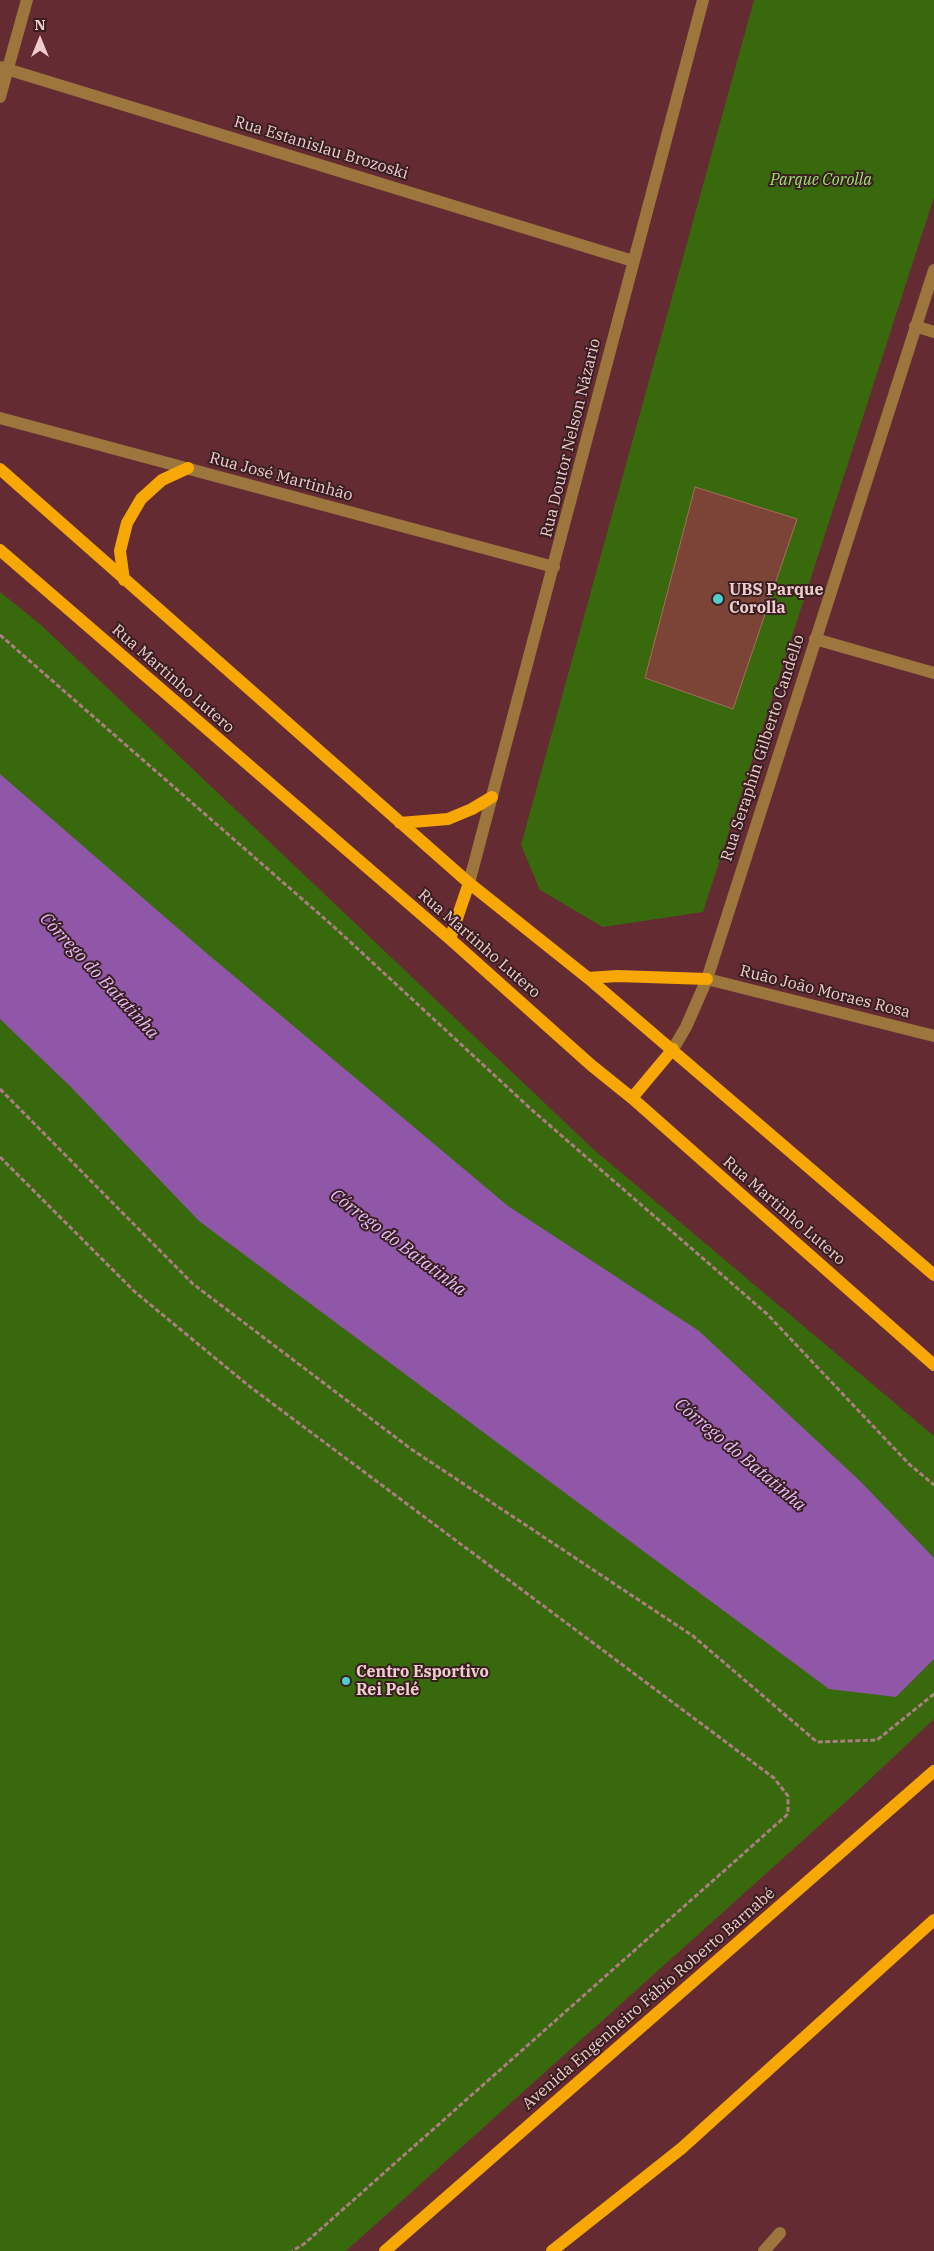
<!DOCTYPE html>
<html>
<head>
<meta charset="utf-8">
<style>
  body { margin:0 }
  #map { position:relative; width:934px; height:2251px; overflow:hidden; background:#642c32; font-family:"IBM Plex Serif",serif }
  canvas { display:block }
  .north { position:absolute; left:15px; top:15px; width:50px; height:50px; -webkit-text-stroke:4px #381e20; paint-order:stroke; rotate:0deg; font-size:14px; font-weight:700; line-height:20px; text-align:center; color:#f1cdcf }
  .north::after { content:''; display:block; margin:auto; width:18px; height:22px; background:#f1cdcf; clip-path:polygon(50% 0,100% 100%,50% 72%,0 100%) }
</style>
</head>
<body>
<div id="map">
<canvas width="934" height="2251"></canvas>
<div class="north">N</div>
</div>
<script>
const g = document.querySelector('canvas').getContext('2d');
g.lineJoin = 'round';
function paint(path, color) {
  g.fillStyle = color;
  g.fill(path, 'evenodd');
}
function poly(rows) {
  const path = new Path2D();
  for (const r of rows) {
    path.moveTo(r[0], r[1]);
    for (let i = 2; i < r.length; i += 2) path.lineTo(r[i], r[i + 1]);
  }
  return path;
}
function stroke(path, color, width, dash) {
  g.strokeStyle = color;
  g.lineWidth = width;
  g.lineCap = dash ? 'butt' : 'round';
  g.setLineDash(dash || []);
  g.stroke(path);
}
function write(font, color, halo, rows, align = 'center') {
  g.font = font + ' "IBM Plex Serif",serif';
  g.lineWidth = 4;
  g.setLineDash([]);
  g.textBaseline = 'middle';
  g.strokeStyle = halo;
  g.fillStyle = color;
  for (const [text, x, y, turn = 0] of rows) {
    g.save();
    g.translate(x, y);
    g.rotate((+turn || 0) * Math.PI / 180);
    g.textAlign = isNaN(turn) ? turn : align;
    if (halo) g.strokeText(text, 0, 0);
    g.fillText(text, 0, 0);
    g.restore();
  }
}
paint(poly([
  [754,0,934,0,934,197,703,912,603,927,540,890,521,845],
  [0,592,40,624,592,1148,934,1436,934,1719,849,1799,346,2251,0,2251]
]), '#38690c');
paint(poly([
  [0,774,204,951,508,1206,699,1331,861,1482,934,1558,934,1659,896,1697,829,1689,199,1221,71,1087,0,1019]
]), '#9057a9');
const building = poly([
  [695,487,797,519,733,709,645,678,695,487]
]);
paint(building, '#7c4436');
stroke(building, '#a86c5d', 1);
stroke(poly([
  [0,635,333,926,532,1110,767,1314,909,1464,934,1485],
  [0,1089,193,1284,411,1449,693,1636,817,1742,877,1740,934,1694],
  [0,1157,135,1292,249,1386,774,1778,788,1796,788,1814,304,2244,292,2251]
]), '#ac7e82', 3, [5, 2.5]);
stroke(poly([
  [0,67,633,261],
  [0,97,27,0],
  [915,326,934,332],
  [0,418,554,567],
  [815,639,934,673],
  [469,883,703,0],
  [707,979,934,1036],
  [673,1049,686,1027,707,979,934,270],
  [764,2251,780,2233]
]), '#9d763e', 12);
stroke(poly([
  [0,469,469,883,588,978,934,1275],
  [0,550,450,939,591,1065,632,1098,934,1365],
  [124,580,120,551,127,523,141,499,162,480,188,468],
  [400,823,448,819,472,809,492,797],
  [450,939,469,883],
  [588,978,617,976,707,979],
  [632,1098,673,1049],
  [385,2251,934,1771],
  [552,2251,682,2148,934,1920]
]), '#f8a805', 12);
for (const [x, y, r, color] of [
  [718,599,6,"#52cdcc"],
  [346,1681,5,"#52cdcc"]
]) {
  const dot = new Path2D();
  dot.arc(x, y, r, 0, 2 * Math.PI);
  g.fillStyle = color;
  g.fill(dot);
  stroke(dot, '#381e20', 2);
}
write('16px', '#f1cdcf', '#381e20', [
  ["Rua Estanislau Brozoski",321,148,17],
  ["Rua Doutor Nelson Názario",571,438,-76],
  ["Rua José Martinhão",281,477,15],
  ["Rua Martinho Lutero",173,679,41],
  ["Rua Seraphin Gilberto Candello",763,748,-72],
  ["Rua Martinho Lutero",479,944,41],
  ["Ruão João Moraes Rosa",825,992,14],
  ["Rua Martinho Lutero",784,1211,41],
  ["Avenida Engenheiro Fábio Roberto Barnabé",649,1999,-41]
]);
write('italic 16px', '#9de470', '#381e20', [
  ["Parque Corolla",821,180]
]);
write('bold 16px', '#f1cdcf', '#381e20', [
  ["UBS Parque",729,590],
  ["Corolla",729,608],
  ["Centro Esportivo",356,1672],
  ["Rei Pelé",356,1690]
], 'left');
write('italic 18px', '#e8bdfd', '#381e20', [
  ["Córrego do Batatinha",99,976,47],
  ["Córrego do Batatinha",398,1243,37],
  ["Córrego do Batatinha",740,1455,40]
]);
</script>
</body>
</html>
